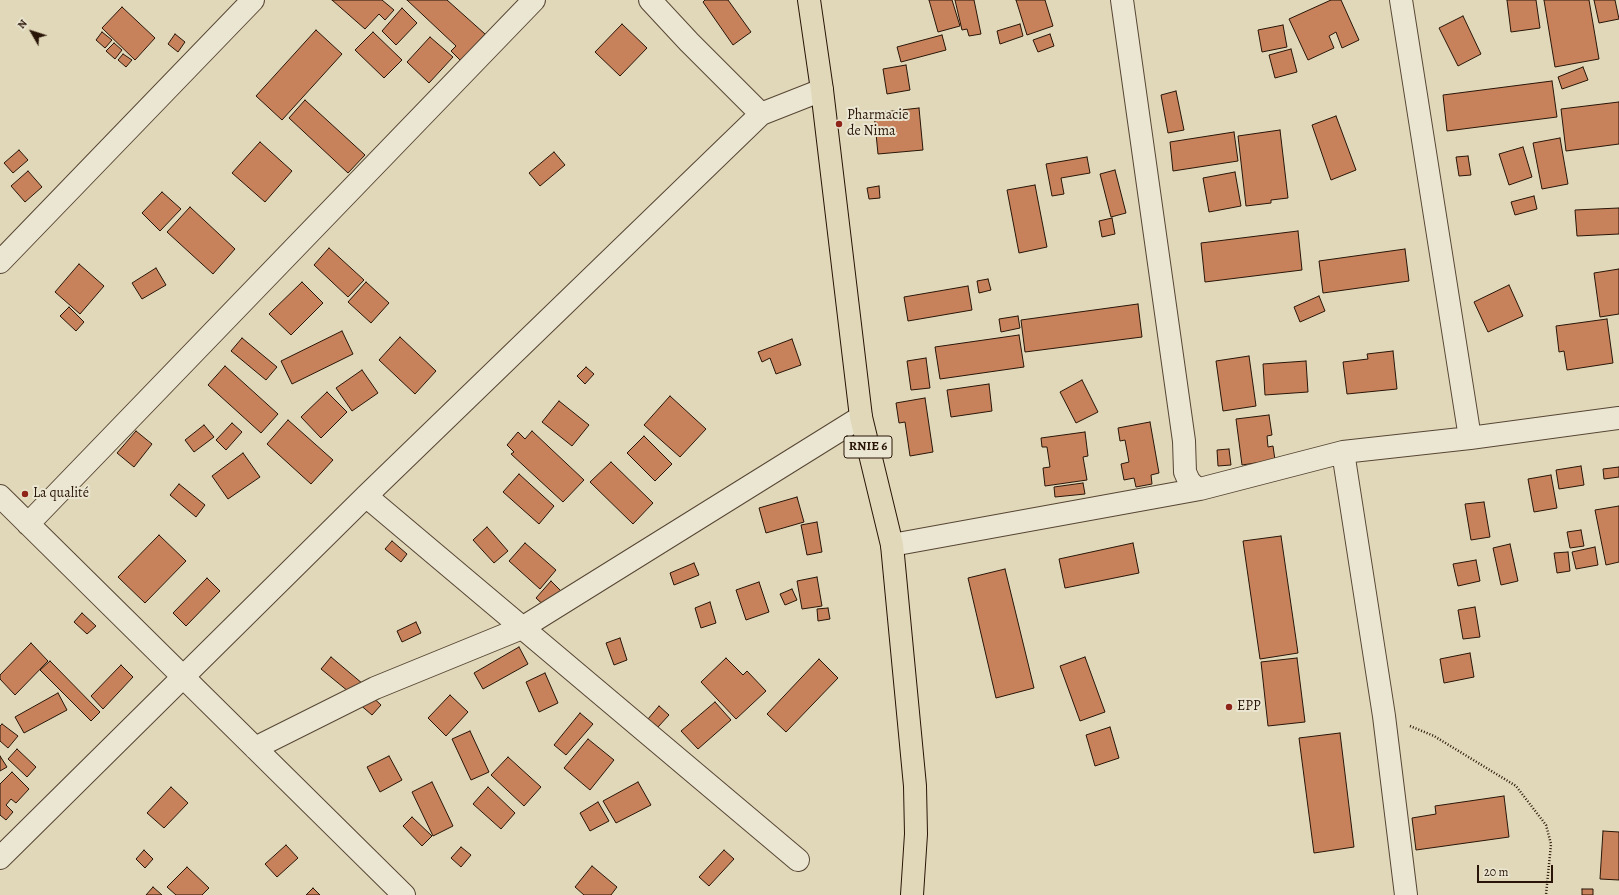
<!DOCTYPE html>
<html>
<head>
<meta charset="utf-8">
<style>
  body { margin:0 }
  #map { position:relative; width:1619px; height:895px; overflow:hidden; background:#e0d8b9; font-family:Alegreya,serif }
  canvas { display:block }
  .north { position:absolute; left:12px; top:12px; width:40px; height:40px; -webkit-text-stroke:3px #ebe6d2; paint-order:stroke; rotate:309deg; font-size:11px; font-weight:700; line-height:16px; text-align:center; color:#291507 }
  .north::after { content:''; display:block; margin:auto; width:14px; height:18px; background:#291507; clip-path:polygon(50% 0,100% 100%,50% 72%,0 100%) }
  .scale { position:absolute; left:1477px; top:865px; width:76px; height:18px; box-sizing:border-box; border:2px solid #291507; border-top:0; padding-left:5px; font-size:12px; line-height:14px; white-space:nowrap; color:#291507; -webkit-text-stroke:3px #ebe6d2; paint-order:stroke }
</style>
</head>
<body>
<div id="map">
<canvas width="1619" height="895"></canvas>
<div class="north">N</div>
<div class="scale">20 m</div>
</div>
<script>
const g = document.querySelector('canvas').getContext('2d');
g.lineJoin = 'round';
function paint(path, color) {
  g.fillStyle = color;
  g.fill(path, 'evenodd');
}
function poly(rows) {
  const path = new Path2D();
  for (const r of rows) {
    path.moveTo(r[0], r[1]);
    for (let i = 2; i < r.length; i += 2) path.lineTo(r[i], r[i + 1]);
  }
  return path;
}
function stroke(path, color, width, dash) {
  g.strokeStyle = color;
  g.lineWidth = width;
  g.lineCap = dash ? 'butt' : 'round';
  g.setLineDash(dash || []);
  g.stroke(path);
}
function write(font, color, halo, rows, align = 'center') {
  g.font = font + ' Alegreya,serif';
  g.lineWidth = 4;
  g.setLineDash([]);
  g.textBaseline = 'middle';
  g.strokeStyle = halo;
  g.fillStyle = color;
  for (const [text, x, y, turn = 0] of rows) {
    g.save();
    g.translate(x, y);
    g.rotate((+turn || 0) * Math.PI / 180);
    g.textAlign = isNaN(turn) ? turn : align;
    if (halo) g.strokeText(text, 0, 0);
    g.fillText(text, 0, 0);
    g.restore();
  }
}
const building = poly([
  [332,0,382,0,394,10,385,20,379,14,365,29,332,0],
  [407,0,447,0,485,34,461,61,451,51,456,46,407,0],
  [705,0,728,0,751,32,733,45,703,2,705,0],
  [929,0,952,0,960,26,938,32,929,0],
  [955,0,974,0,981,34,969,36,967,29,962,30,955,0],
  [1016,0,1045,0,1053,26,1027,35,1016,0],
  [1331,0,1341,0,1359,40,1342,48,1336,32,1329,36,1334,48,1308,60,1289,19,1331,0],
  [1507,0,1536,0,1540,28,1511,32,1507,0],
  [1544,0,1589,0,1599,59,1555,67,1544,0],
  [1594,0,1615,0,1619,19,1599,23,1594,0],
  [122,7,155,38,135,60,102,28,122,7],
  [402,8,417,23,396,45,382,31,402,8],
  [1463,16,1481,54,1458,66,1439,28,1463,16],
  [622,24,647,48,620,76,595,52,622,24],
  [1020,24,1023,36,1000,44,997,31,1020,24],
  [1283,25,1287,47,1262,52,1258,30,1283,25],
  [316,30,342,54,282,120,256,96,316,30],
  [102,32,112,40,105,48,96,40,102,32],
  [373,32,402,60,384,78,355,50,373,32],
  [175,34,185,42,178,52,168,44,175,34],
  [1050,34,1054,46,1038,52,1033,40,1050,34],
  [942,35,946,50,901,62,897,47,942,35],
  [430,37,453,57,429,83,407,62,430,37],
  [114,43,122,50,115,59,106,51,114,43],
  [1291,49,1297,72,1275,78,1269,55,1291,49],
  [123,54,132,60,126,67,118,60,123,54],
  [906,65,910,90,887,94,883,69,906,65],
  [1583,67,1588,80,1562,89,1558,77,1583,67],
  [1552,81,1557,117,1447,131,1443,95,1552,81],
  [1176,91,1184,130,1168,133,1161,95,1176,91],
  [305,100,365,155,348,173,289,118,305,100],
  [1619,102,1619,144,1566,151,1561,109,1619,102],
  [919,108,923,150,878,154,874,113,919,108],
  [1336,116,1356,170,1331,180,1312,125,1336,116],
  [1280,130,1288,198,1271,200,1271,203,1246,206,1238,136,1280,130],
  [1234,132,1238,161,1173,171,1170,142,1234,132],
  [1560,138,1568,184,1542,189,1533,143,1560,138],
  [260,142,292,171,265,202,232,173,260,142],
  [1523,147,1532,177,1509,185,1499,154,1523,147],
  [19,150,28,160,13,173,4,163,19,150],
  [554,152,565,165,540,186,529,173,554,152],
  [1468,156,1471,175,1459,176,1456,157,1468,156],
  [1087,157,1090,173,1061,178,1064,194,1052,196,1046,164,1087,157],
  [1115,170,1126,213,1111,217,1100,174,1115,170],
  [28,171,42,187,25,202,11,186,28,171],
  [1235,172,1241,206,1209,212,1203,178,1235,172],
  [1035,185,1047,247,1019,253,1007,190,1035,185],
  [879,186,880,198,869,199,867,188,879,186],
  [162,192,181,209,160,231,142,213,162,192],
  [1534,196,1537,209,1515,215,1511,202,1534,196],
  [190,207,235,249,213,274,167,232,190,207],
  [1619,208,1619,234,1577,236,1575,210,1619,208],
  [1112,218,1115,234,1102,237,1099,221,1112,218],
  [1298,231,1302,270,1205,282,1201,243,1298,231],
  [329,248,364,280,348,297,314,265,329,248],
  [1405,249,1409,281,1323,293,1319,261,1405,249],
  [79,264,104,286,80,314,55,292,79,264],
  [156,268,166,285,142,299,132,283,156,268],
  [1619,269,1619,314,1600,317,1594,273,1619,269],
  [988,279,991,290,979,293,977,281,988,279],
  [302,282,323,303,291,335,269,314,302,282],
  [366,282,389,303,371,323,348,302,366,282],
  [1509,285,1523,316,1488,332,1474,302,1509,285],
  [968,286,972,310,908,321,904,297,968,286],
  [1319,296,1325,311,1300,322,1294,307,1319,296],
  [1138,304,1142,337,1025,352,1021,320,1138,304],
  [69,307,84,322,76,331,60,316,69,307],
  [1018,316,1020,328,1001,332,999,319,1018,316],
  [1607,319,1613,363,1567,370,1564,351,1559,352,1556,326,1607,319],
  [342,331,353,354,292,384,281,361,342,331],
  [1019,335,1024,367,940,379,935,347,1019,335],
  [400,337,436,371,415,394,379,360,400,337],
  [242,338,277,367,266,380,231,351,242,338],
  [792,339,801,365,776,374,770,358,762,362,758,352,792,339],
  [1393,351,1397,389,1347,394,1343,362,1368,359,1367,354,1393,351],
  [1249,356,1256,406,1223,411,1216,361,1249,356],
  [926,358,930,388,911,390,907,361,926,358],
  [1306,361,1308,392,1265,395,1263,364,1306,361],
  [225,366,278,414,261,433,208,385,225,366],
  [586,367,594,374,585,384,577,376,586,367],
  [362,370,378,393,352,411,336,388,362,370],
  [1082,380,1098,412,1076,423,1060,392,1082,380],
  [989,384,992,411,951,417,947,390,989,384],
  [327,392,347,412,321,438,301,417,327,392],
  [670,396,706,429,680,457,644,425,670,396],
  [925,398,933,452,910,456,905,422,899,423,896,403,925,398],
  [559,401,589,425,572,446,542,422,559,401],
  [1269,415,1272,435,1267,436,1268,447,1273,446,1275,460,1242,465,1236,419,1269,415],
  [288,420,333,460,311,484,267,444,288,420],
  [1150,422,1159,473,1151,475,1152,484,1136,487,1134,478,1124,480,1121,464,1129,462,1125,440,1120,441,1118,428,1150,422],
  [232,423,242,432,226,450,216,440,232,423],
  [204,425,214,437,194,452,185,440,204,425],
  [136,431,152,444,134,467,117,453,136,431],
  [532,431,584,480,563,502,511,454,514,452,507,445,518,432,525,439,532,431],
  [1085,432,1088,456,1083,457,1087,480,1045,486,1043,468,1050,467,1047,447,1042,447,1041,438,1085,432],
  [644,436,672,464,655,481,627,453,644,436],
  [1229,449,1231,465,1218,466,1217,450,1229,449],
  [243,453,260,477,228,499,212,476,243,453],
  [611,462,653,503,633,524,590,482,611,462],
  [1581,466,1584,485,1559,489,1556,470,1581,466],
  [1619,467,1619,477,1604,479,1603,469,1619,467],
  [519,474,554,506,539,524,503,492,519,474],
  [1551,475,1557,508,1534,512,1528,479,1551,475],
  [1083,483,1085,494,1055,497,1054,487,1083,483],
  [179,484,205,505,196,517,170,495,179,484],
  [797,497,804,522,766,533,759,508,797,497],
  [1484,502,1490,537,1471,540,1465,504,1484,502],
  [1619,506,1619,562,1606,565,1595,510,1619,506],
  [817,522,822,552,807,555,801,525,817,522],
  [487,527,508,551,494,563,473,540,487,527],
  [1581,530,1584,546,1570,548,1567,532,1581,530],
  [159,535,186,561,145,603,118,577,159,535],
  [1281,536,1298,653,1260,659,1243,541,1281,536],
  [392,541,407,554,401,562,385,549,392,541],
  [525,543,556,570,540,589,509,561,525,543],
  [1133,543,1139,573,1065,588,1059,559,1133,543],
  [1510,544,1518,581,1501,585,1493,548,1510,544],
  [1595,547,1598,565,1576,569,1572,552,1595,547],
  [1568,552,1570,571,1557,573,1554,553,1568,552],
  [1476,560,1480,581,1458,586,1453,564,1476,560],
  [694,563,699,575,674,585,670,573,694,563],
  [1005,569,1034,688,996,698,968,578,1005,569],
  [817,577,822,606,802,609,797,581,817,577],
  [207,578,220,591,186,626,173,613,207,578],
  [551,581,563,593,548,609,536,598,551,581],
  [759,582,769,612,746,620,736,590,759,582],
  [792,589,797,600,785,605,780,594,792,589],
  [710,602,716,623,701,628,695,608,710,602],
  [1475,607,1480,637,1463,639,1458,610,1475,607],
  [828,608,830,619,818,621,817,609,828,608],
  [82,613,96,626,87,634,74,622,82,613],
  [416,622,421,633,402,642,397,631,416,622],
  [620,638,627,660,614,665,606,643,620,638],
  [31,643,48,661,15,695,0,679,0,675,31,643],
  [519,647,528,664,483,689,474,673,519,647],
  [1470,653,1474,677,1444,683,1440,659,1470,653],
  [331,657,363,684,354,696,321,669,331,657],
  [1085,657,1105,712,1080,721,1060,666,1085,657],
  [726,658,743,675,747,671,766,691,736,719,701,682,726,658],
  [1297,658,1305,722,1268,726,1261,662,1297,658],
  [819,659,838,678,786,732,767,714,819,659],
  [50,661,100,712,91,721,40,670,50,661],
  [121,665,133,677,103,709,91,696,121,665],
  [545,673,558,703,539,712,526,682,545,673],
  [58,693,67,710,24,733,15,717,58,693],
  [368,693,381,705,372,715,358,703,368,693],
  [450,695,468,712,446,736,428,718,450,695],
  [715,702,731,720,698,749,681,731,715,702],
  [659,706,669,715,658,727,648,719,659,706],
  [580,713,593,724,566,755,554,745,580,713],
  [2,724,18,736,8,748,0,741,0,726,2,724],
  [1110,727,1119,758,1095,766,1086,735,1110,727],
  [470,731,489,772,471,780,452,739,470,731],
  [1340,733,1354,847,1314,853,1299,738,1340,733],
  [588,739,614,760,590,790,564,768,588,739],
  [17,749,36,767,27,777,8,759,17,749],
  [0,756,7,767,0,771,0,756],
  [389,756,402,780,380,792,367,767,389,756],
  [508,757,541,787,524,806,491,775,508,757],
  [12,772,29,789,16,803,11,799,6,805,13,812,6,820,0,815,0,784,12,772],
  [432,782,453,826,433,836,412,792,432,782],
  [638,782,651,805,616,823,603,801,638,782],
  [171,787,188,803,164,828,147,813,171,787],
  [488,787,515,813,501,829,473,804,488,787],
  [1504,796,1509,837,1416,850,1412,818,1436,814,1435,806,1504,796],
  [598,802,609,821,590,831,580,813,598,802],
  [412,817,432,836,422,846,403,826,412,817],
  [1603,831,1619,832,1619,880,1600,879,1603,831],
  [286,845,298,858,277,877,265,864,286,845],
  [461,847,471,855,461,867,451,858,461,847],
  [144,850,153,859,145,868,136,859,144,850],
  [724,850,734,859,709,886,699,877,724,850],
  [592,866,617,887,611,895,584,895,575,887,592,866],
  [187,867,209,888,202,895,176,895,167,887,187,867],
  [153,887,162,895,146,895,153,887],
  [313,888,320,895,306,895,313,888],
  [1582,889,1593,889,1593,895,1582,895,1582,889]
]);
paint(building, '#c7825c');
stroke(building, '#291507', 1);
const minor = poly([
  [650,0,689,42,761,114],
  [1122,0,1184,441,1185,472,1189,481,1195,487,1200,489],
  [1401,0,1470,438],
  [0,262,253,0],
  [1343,452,1384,716,1406,895],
  [0,496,404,895],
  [366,496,798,860],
  [28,524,534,0],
  [892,545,1200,489,1343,452,1470,438,1619,418],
  [255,748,375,688,522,628,861,417],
  [0,858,366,496,761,114,822,90]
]);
const primary = poly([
  [809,0,822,90,861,417,892,545,915,786,916,834,912,895]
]);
stroke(minor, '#574634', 24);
stroke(primary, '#291507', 24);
stroke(poly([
  [1410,726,1434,736,1516,786,1546,825,1551,844,1546,895]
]), '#291507', 2.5, [1, 2]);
stroke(minor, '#ebe6d2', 22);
stroke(primary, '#e0d8b9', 22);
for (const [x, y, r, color] of [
  [839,124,4,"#8f2418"],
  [25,494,4,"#8f2418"],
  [1229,707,4,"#8f2418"]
]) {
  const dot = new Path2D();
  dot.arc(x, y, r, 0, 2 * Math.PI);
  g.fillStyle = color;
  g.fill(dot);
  stroke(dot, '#ebe6d2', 1.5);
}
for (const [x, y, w] of [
  [868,447,48]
]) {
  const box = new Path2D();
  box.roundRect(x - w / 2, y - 11, w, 22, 3);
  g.fillStyle = '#ebe6d2';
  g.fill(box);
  stroke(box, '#291507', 1);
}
write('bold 13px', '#291507', null, [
  ["RNIE 6",868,447]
]);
write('14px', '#291507', '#ebe6d2', [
  ["Pharmacie",847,116],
  ["de Nima",847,132],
  ["La qualité",33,494],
  ["EPP",1237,707]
], 'left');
</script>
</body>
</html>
